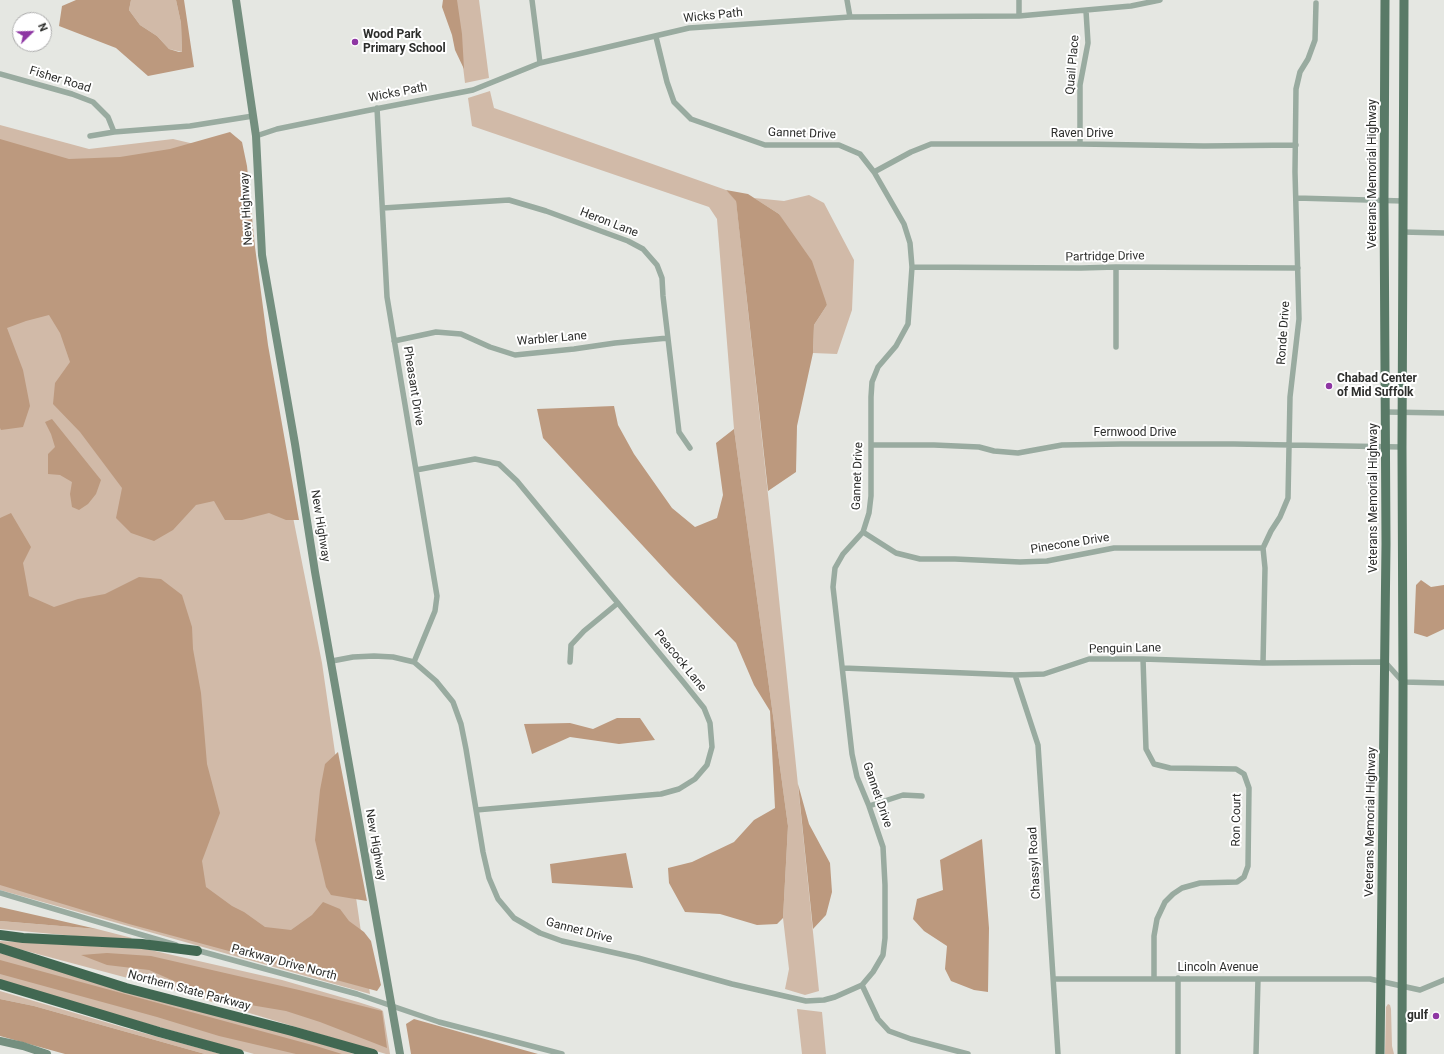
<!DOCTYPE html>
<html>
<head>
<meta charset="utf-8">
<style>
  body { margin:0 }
  #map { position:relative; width:1444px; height:1054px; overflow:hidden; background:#e5e7e2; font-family:Roboto,sans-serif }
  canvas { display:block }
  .north { position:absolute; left:12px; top:12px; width:40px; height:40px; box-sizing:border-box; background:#fff; border:1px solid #ababab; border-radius:50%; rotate:67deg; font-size:11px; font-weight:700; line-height:16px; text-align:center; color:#2d2e2c }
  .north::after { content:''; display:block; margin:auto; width:14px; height:18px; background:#8e36a3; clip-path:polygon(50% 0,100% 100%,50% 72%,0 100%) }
</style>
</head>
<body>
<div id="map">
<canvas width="1444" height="1054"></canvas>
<div class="north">N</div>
</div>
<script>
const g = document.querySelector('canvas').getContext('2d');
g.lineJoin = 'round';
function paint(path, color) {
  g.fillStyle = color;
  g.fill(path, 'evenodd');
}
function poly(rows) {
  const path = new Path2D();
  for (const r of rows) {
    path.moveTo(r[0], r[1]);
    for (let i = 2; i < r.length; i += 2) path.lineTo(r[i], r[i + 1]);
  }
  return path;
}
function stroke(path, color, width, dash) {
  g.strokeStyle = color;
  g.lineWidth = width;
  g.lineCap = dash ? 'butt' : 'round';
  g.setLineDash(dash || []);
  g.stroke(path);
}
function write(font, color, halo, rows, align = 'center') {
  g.font = font + ' Roboto,sans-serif';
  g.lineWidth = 4;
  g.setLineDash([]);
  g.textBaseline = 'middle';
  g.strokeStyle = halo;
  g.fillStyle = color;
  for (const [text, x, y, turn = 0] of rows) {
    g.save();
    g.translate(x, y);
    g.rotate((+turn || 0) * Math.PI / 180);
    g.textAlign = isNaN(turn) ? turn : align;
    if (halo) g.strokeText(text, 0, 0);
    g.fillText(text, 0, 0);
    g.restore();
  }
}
paint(poly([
  [131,0,176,0,181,23,182,52,169,49,157,36,140,25,129,10],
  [455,0,479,0,489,78,465,83],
  [490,91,494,108,726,190,736,200,774,550,819,991,805,995,785,989,789,969,783,918,788,826,734,429,717,219,709,207,472,126,468,98],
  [0,125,89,149,173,139,220,150,322,663,370,994,0,890],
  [809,195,824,203,854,260,852,310,837,354,813,353,814,325,827,305,779,214,754,198,784,201],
  [0,921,97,929,132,938,128,941,0,929],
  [0,941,146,949,282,980,358,1002,380,1009,383,1011,390,1054,386,1054,169,989,0,944],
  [0,953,294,1035,354,1054,254,1054,103,1011,0,980],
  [0,991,129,1029,221,1054,205,1054,34,1006,0,999],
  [1388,1004,1390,1005,1391,1009,1392,1046,1394,1054,1385,1054,1386,1007],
  [797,1009,822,1012,826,1054,802,1054]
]), '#d1baa8');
paint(poly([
  [76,0,131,0,129,10,140,25,157,36,169,49,179,52,182,52,181,23,176,0,184,0,194,67,148,76,116,48,59,26,62,6],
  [443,0,457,0,462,34,464,69,455,50,452,35,442,7],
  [230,132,242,142,247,166,255,247,268,345,299,520,286,520,269,513,242,520,225,520,214,501,196,505,173,530,154,541,131,533,116,518,122,488,80,432,53,404,55,383,70,362,60,333,49,315,26,321,7,328,23,370,30,406,23,427,1,430,0,428,0,139,69,159,120,157,170,149],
  [726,190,748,194,779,214,812,261,827,305,814,325,813,353,797,426,796,472,768,491,736,201],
  [614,406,618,425,634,454,672,508,695,527,717,518,723,495,716,443,734,429,788,826,783,918,777,924,757,925,720,914,685,912,669,883,668,868,692,862,734,842,754,820,775,808,770,711,754,685,736,643,669,574,543,438,537,409],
  [52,419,101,480,96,494,88,504,79,510,72,507,70,494,72,482,60,475,48,474,48,454,55,447,51,434,45,422],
  [11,513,31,547,23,563,29,596,54,607,78,599,105,594,139,577,161,579,182,595,192,627,193,649,201,693,207,764,220,813,202,861,206,887,232,906,244,912,265,927,291,930,312,915,323,902,340,909,349,921,364,932,371,941,381,985,377,991,129,924,0,885,0,518],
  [1421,580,1431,587,1444,585,1444,629,1427,637,1414,633,1416,585],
  [617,718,640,718,655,740,619,744,570,737,532,754,524,724,570,723,593,729],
  [338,752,367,901,331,895,326,887,315,840,320,790,325,764],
  [798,784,809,824,830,863,832,892,826,915,813,929],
  [982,839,989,928,988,992,974,990,951,981,945,969,947,946,924,931,913,919,917,899,943,890,940,860],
  [626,853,633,888,552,883,550,864],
  [0,907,88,927,97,929,0,921],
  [107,953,151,956,299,990,382,1011,387,1048,320,1022,286,1011,227,1001,190,988,149,970,107,965,81,955],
  [0,960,316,1046,342,1054,296,1054,219,1036,157,1017,0,974],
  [0,999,34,1006,205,1054,65,1054,0,1036],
  [414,1019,538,1054,411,1054,406,1024]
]), '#bc997e');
stroke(poly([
  [532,0,540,63],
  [847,0,850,17],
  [1019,0,1019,16],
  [0,74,72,94,93,102,108,117,114,132],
  [377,108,387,297,437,596,435,611,414,662],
  [90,136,114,132,190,126,253,116],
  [256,136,277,129,365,111,473,90,540,63,689,28,850,17,1019,16,1131,6,1160,0],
  [1080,144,1080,85,1088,43,1086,11],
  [874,172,911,152,931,144,1080,144,1204,146,1296,145],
  [1296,198,1403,201],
  [383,208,509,200,546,211,628,241,643,249,657,265,662,278,663,296,679,432,690,448],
  [1402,232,1444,233],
  [912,267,1081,268,1116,267,1298,268],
  [1116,267,1116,347],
  [394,341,436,332,461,334,490,347,515,355,574,349,615,343,668,338],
  [1386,412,1444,413],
  [871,445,934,445,979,447,994,451,1018,453,1062,445,1121,444,1234,444,1402,447],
  [416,470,475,459,499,464,517,481,684,683,704,708,710,723,712,747,707,765,695,779,679,789,661,794,476,810],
  [863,532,896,553,920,559,955,559,1020,562,1047,561,1114,548,1263,548],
  [1143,659,1146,749,1154,764,1170,768,1236,769,1244,774,1249,788,1248,866,1244,877,1237,882,1200,883,1182,888,1173,894,1165,902,1157,919,1154,936,1154,979],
  [332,661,353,657,374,656,393,657,414,662,436,681,453,702,461,724,466,749,483,852,489,878,498,899,514,918,540,933,562,941,638,958,732,984,806,1001,824,1000,835,997,862,985,873,972,883,955,885,938,885,885,883,847,869,806,857,777,852,754,833,587,835,568,843,554,863,532,869,513,871,496,871,397,872,382,878,367,896,346,908,324,912,267,910,243,904,224,874,172,860,154,839,145,765,145,691,119,674,102,667,82,656,37],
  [570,662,571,645,584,631,618,603],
  [1263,663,1265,568,1263,548,1271,531,1280,517,1288,498,1290,397,1299,319,1295,172,1296,89,1300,72,1308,59,1315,40,1316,3],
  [843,668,1015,675,1044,674,1089,659,1143,659,1263,663,1385,662,1403,682,1444,683],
  [1015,675,1038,745,1058,1054],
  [869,806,903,795,922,796],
  [0,893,176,945],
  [196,950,357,994,439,1022,562,1054],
  [1178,978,1178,1054],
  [1054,979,1370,979,1420,990,1444,980],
  [862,985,878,1019,889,1031,911,1039,968,1054],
  [1256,1054,1258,979]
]), '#99aba0', 5.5);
stroke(poly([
  [236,0,256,136,262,255,295,444,315,572,400,1054],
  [0,1041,23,1046,47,1054]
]), '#748f7f', 8);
stroke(poly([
  [1380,1054,1386,544,1384,200,1385,0],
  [1402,1054,1403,682,1402,447,1404,0]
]), '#597a67', 9);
stroke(poly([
  [0,935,23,938,142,944,197,951],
  [0,948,126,988,292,1031,373,1054],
  [0,984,159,1032,239,1054]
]), '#416852', 10);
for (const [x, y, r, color] of [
  [355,42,4,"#8e36a3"],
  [1329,386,4,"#8e36a3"],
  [1436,1016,4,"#8e36a3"]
]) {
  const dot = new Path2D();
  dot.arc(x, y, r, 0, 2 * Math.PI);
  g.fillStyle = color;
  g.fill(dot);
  stroke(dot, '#fff', 1.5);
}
write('12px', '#2d2e2c', '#fff', [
  ["Wicks Path",713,16,-6],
  ["Quail Place",1073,65,-85],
  ["Fisher Road",60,80,17],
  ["Wicks Path",398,93,-11],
  ["Gannet Drive",802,134,2],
  ["Raven Drive",1082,134],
  ["Veterans Memorial Highway",1373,174,-90],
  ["New Highway",247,209,-93],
  ["Heron Lane",609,223,21],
  ["Partridge Drive",1105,257,-1],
  ["Ronde Drive",1284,333,-86],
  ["Warbler Lane",552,339,-5],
  ["Pheasant Drive",413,386,81],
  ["Fernwood Drive",1135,433],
  ["Gannet Drive",858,476,-88],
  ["Veterans Memorial Highway",1374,498,-90],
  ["New Highway",320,526,81],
  ["Pinecone Drive",1070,544,-9],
  ["Penguin Lane",1125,649,-1],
  ["Peacock Lane",680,661,51],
  ["Gannet Drive",877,795,71],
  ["Ron Court",1237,820,-89],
  ["Veterans Memorial Highway",1371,822,-89],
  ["New Highway",375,845,80],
  ["Chassyl Road",1035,863,-93],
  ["Gannet Drive",579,931,15],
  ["Parkway Drive North",284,963,15],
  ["Lincoln Avenue",1218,968],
  ["Northern State Parkway",189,991,15]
]);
write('bold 12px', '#2d2e2c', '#fff', [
  ["Wood Park",363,35],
  ["Primary School",363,49],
  ["Chabad Center",1337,379],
  ["of Mid Suffolk",1337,393],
  ["gulf",1428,1016,"right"]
], 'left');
</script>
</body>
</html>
